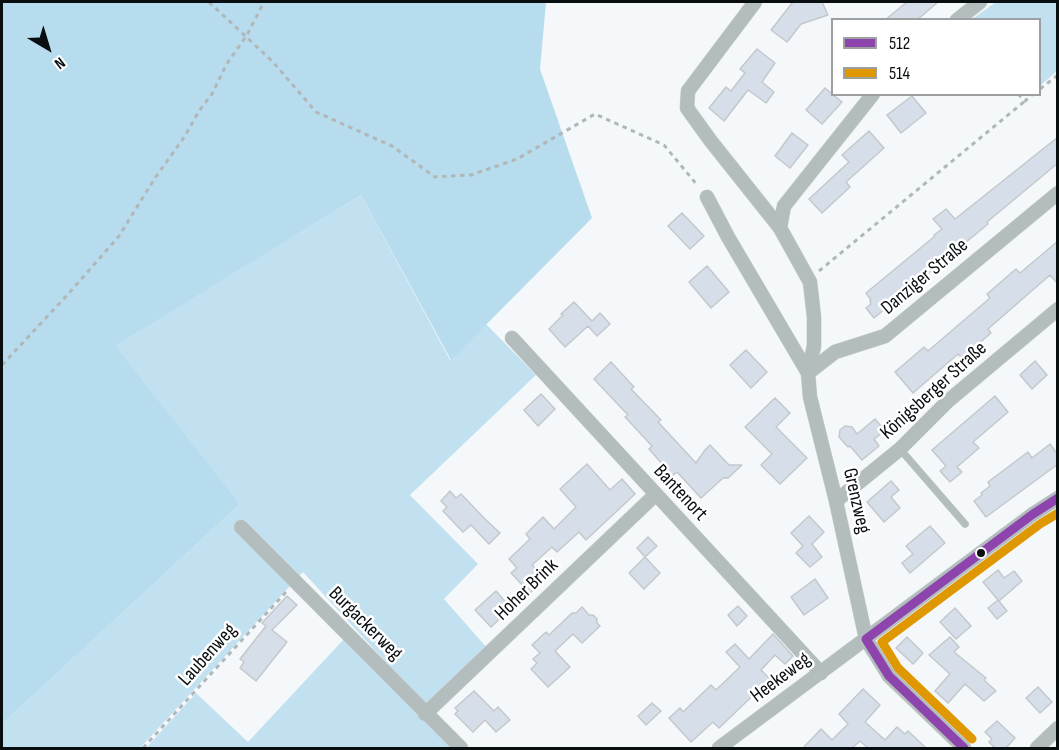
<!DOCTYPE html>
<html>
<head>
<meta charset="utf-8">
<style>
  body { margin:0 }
  #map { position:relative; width:1059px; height:750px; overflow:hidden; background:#f4f8fa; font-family:"Sofia Sans Condensed",sans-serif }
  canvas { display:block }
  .frame { position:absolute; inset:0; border:3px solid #090e11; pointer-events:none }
  .legend { position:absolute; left:831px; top:18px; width:210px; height:78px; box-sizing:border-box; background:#fff; border:2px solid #9d9fa0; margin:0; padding:8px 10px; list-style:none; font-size:18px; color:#090e11 }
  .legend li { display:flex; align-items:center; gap:12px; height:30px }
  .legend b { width:30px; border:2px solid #9d9fa0 }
  .north { position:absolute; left:18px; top:18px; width:60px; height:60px; -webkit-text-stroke:4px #fff; paint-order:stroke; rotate:142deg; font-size:16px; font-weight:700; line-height:24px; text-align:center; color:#090e11 }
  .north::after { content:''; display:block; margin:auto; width:21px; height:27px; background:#090e11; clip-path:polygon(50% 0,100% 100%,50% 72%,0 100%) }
</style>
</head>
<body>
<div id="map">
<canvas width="1059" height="750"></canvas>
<div class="frame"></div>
<ul class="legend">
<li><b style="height:8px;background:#8e44ad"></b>512</li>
<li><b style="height:8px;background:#df9702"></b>514</li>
</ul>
<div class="north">N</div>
</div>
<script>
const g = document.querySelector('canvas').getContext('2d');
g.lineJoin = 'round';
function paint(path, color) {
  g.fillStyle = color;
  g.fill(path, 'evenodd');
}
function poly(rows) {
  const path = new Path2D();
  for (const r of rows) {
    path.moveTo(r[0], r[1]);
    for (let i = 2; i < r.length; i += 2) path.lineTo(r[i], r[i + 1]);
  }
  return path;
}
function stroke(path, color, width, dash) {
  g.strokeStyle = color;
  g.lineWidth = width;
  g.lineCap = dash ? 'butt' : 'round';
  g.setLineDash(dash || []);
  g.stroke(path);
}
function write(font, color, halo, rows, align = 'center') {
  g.font = font + ' "Sofia Sans Condensed",sans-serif';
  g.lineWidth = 5;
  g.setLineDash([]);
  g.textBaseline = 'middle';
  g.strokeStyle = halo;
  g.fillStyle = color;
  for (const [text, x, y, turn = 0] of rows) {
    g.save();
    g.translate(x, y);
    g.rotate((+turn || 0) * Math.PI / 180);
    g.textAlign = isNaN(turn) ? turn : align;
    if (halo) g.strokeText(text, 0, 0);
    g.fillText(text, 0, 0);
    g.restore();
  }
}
paint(poly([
  [996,2,1057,2,1057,71,1040,86,1040,20,972,19],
  [361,195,450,360,486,324,536,375,410,495,478,564,444,599,488,649,427,707,303,572,140,748,2,748,2,724,240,504,114,346],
  [344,639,454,748,146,748,196,693,248,742]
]), '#c2e1f0');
paint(poly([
  [2,2,546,2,540,69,592,218,451,360,361,195,115,346,240,504,2,724]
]), '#b6dced');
const building = poly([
  [793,2,822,2,828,15,801,24,787,42,771,30,793,2],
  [907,2,938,2,917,20,885,20,907,2],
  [757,49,775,63,762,82,774,92,766,103,748,90,724,121,709,108,726,87,731,91,745,73,740,69,757,49],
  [825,88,842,102,822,124,806,110,825,88],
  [912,96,926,113,901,133,887,115,912,96],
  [869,131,884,148,846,182,850,187,822,213,809,199,849,162,842,155,869,131],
  [792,133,808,145,790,168,775,156,792,133],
  [1058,137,1058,163,987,222,988,224,874,318,866,308,871,304,870,301,871,300,866,293,935,236,934,235,942,229,933,219,946,209,955,219,1058,137],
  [682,213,704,236,690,249,668,226,682,213],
  [1058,241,1058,284,1050,275,988,329,991,333,962,358,958,354,913,393,895,372,924,347,928,351,990,298,987,294,1016,269,1020,273,1058,241],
  [707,266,729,292,711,308,689,282,707,266],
  [574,302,592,321,600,313,610,324,597,336,588,326,565,347,549,329,563,315,561,314,574,302],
  [746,350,767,372,751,388,730,365,746,350],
  [1035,361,1047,375,1032,389,1020,375,1035,361],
  [611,362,634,387,631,389,661,420,658,422,696,463,705,450,710,445,729,465,742,465,728,478,723,478,701,498,677,472,664,483,655,473,663,465,649,449,652,446,625,417,628,415,594,379,611,362],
  [541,394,555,409,538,426,524,410,541,394],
  [995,396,1008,412,973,442,979,448,957,467,962,472,950,482,940,471,946,466,932,450,995,396],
  [775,398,790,413,776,427,807,458,780,484,761,465,772,454,745,427,775,398],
  [875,419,885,431,874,439,879,446,862,460,850,446,848,447,839,437,840,430,845,426,852,427,857,434,875,419],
  [1050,444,1058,455,1058,464,986,517,974,501,982,495,981,493,990,486,988,482,1028,452,1032,458,1050,444],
  [587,464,610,490,622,479,635,494,586,540,579,532,557,552,552,547,532,565,546,579,530,593,511,573,517,568,509,559,530,539,526,534,543,517,554,529,576,507,560,489,587,464],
  [891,481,899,490,891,497,900,508,884,522,867,502,891,481],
  [450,491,456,498,461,494,486,520,500,533,489,544,471,525,463,532,443,511,447,507,441,501,450,491],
  [809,516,824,532,812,544,822,557,810,567,796,553,803,546,791,533,809,516],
  [930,526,945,543,910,573,902,563,913,554,906,546,930,526],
  [648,537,657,546,645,557,637,548,648,537],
  [645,557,660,573,644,589,629,573,645,557],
  [998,570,1004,578,1014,571,1022,581,999,601,1007,611,997,619,988,608,998,600,983,582,998,570],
  [815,579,828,598,804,615,791,597,815,579],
  [496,591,511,608,491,627,475,610,496,591],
  [287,596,297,605,272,630,287,642,256,681,240,668,244,662,240,659,266,626,262,623,287,596],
  [738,606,747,616,737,626,728,615,738,606],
  [582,607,589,615,593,615,597,619,597,623,600,626,582,643,573,634,555,651,570,667,548,687,531,669,537,663,533,659,540,653,532,645,546,632,549,635,572,613,576,613,582,607],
  [955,608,971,626,956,639,940,622,955,608],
  [773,634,793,656,785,664,775,655,761,670,769,678,767,680,768,681,719,728,713,722,691,742,669,718,680,708,683,712,711,685,716,690,740,667,726,652,735,644,749,659,773,634],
  [907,637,923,653,913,664,896,648,907,637],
  [950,637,959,647,954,652,986,678,984,680,996,691,984,701,965,684,948,703,935,691,950,674,929,655,950,637],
  [1038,687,1052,702,1040,713,1026,698,1038,687],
  [863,689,880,705,865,722,885,740,897,727,905,734,908,731,926,748,868,748,860,741,852,748,803,748,821,729,832,740,848,724,839,714,863,689],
  [474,691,494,711,498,707,510,720,496,732,485,720,473,732,455,714,458,711,455,708,474,691],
  [652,703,661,711,646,725,638,716,652,703],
  [997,721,1015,738,1006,748,995,748,989,742,992,739,985,732,997,721]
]);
paint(building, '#d6dfe9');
stroke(building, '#c4c8cb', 1.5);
const service = poly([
  [900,449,965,524]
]);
const minor = poly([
  [755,2,688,91,687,108,710,140,780,228,810,282,814,317,814,346,808,373,810,397,836,501,866,639,889,676,964,748],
  [957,20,980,2],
  [707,197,728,237,808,373,835,352,885,336,1058,193],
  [780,228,784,206,873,94],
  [512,338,821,673],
  [836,501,900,449,948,401,1058,309],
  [241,527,461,748],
  [425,714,655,495],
  [719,748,1033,514,1058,498],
  [1037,748,1058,728]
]);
stroke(service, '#cfd3d4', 8);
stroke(minor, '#cfd3d4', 15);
stroke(poly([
  [209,2,273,62,316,112,392,146,435,177,471,175,517,159,595,114,664,145,698,186],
  [1040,89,1058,75],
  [1018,94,1025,101,1033,94],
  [819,271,1025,101],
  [2,365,70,292,119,236,155,178,185,136,199,111,212,94,226,65,247,35,264,2],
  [143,748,286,592]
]), '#b1b7b9', 3, [4.5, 4.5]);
stroke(service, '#b4bdbe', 7);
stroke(minor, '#b4bdbe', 14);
stroke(poly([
  [866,639,1033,514,1058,498],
  [866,639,889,676,964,748]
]), '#8e44ad', 9);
stroke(poly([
  [972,739,898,668,882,642,1040,524,1058,513]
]), '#df9702', 9);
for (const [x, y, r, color] of [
  [981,553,5,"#090e11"]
]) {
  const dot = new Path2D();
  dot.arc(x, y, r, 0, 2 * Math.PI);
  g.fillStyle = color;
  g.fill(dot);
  stroke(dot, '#fff', 2);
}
write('20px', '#090e11', '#fff', [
  ["Danziger Straße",925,277,-40],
  ["Königsberger Straße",934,391,-42],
  ["Bantenort",680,493,47],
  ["Grenzweg",856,501,77],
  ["Hoher Brink",527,590,-44],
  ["Burgackerweg",365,624,45],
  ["Laubenweg",208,655,-48],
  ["Heekeweg",781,678,-37]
]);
</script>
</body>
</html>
